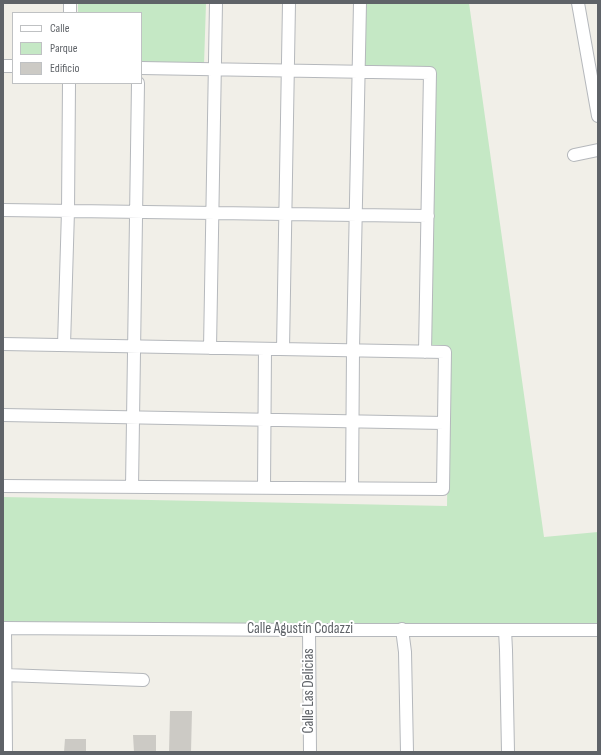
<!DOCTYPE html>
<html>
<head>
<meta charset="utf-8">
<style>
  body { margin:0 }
  #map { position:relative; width:601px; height:755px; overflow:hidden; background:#f1efe8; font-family:"Sofia Sans Condensed",sans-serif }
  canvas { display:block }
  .frame { position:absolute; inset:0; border:4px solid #5f6368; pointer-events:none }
  .legend { position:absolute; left:12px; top:12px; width:130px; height:72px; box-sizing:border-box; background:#fff; border:1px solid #bfc1c3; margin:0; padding:5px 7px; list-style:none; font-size:12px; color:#5f6368 }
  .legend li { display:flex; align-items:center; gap:8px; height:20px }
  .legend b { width:20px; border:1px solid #bfc1c3 }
</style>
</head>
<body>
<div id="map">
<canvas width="601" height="755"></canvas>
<div class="frame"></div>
<ul class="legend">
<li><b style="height:5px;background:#fff"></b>Calle</li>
<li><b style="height:11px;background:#c5e8c5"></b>Parque</li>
<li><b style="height:11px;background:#cccac5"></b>Edificio</li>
</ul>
</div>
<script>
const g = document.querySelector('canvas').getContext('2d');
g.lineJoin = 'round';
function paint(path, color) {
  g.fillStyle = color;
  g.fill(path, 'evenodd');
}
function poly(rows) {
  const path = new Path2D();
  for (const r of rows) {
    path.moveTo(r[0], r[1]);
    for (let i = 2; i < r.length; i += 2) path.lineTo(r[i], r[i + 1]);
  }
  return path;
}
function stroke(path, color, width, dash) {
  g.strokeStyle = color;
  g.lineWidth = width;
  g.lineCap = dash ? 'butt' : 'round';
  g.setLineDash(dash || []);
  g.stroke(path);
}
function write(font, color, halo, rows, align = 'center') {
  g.font = font + ' "Sofia Sans Condensed",sans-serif';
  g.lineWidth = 4;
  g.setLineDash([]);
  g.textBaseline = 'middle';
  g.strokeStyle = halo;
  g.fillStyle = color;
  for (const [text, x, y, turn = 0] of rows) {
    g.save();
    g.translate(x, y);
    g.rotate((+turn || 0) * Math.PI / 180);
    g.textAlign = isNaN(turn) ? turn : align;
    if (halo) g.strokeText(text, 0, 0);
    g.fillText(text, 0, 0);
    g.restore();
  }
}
paint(poly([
  [78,3,206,3,204,65,141,63,141,13,78,13],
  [365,3,469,3,544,537,598,532,598,623,3,623,3,497,447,506,449,348,429,347,435,69,364,69]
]), '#c5e8c5');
paint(poly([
  [170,711,192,711,191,752,169,752],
  [133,735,156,735,156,752,134,752],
  [65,739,86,739,86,752,64,752]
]), '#cccac5');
const minor = poly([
  [578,3,598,116],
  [70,13,70,3],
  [3,66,13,66],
  [141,68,430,73,425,352],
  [574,155,598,150],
  [3,210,428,216],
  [3,344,445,352,443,489,3,486],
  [64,345,68,211,69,83],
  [210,348,216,3],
  [283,349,289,3],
  [3,415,444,423],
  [132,487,138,83],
  [264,488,265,349],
  [352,488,353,350,360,3],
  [3,628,309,630,598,630],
  [5,628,6,752],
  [402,629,405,652,407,752],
  [309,630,310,752],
  [505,630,506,650,508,752],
  [5,675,143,680]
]);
stroke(minor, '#b5b8bc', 14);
stroke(minor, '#fff', 12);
write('15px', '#5f6368', '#fff', [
  ["Calle Agustín Codazzi",300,629],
  ["Calle Las Delicias",309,691,-90]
]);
</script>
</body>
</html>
